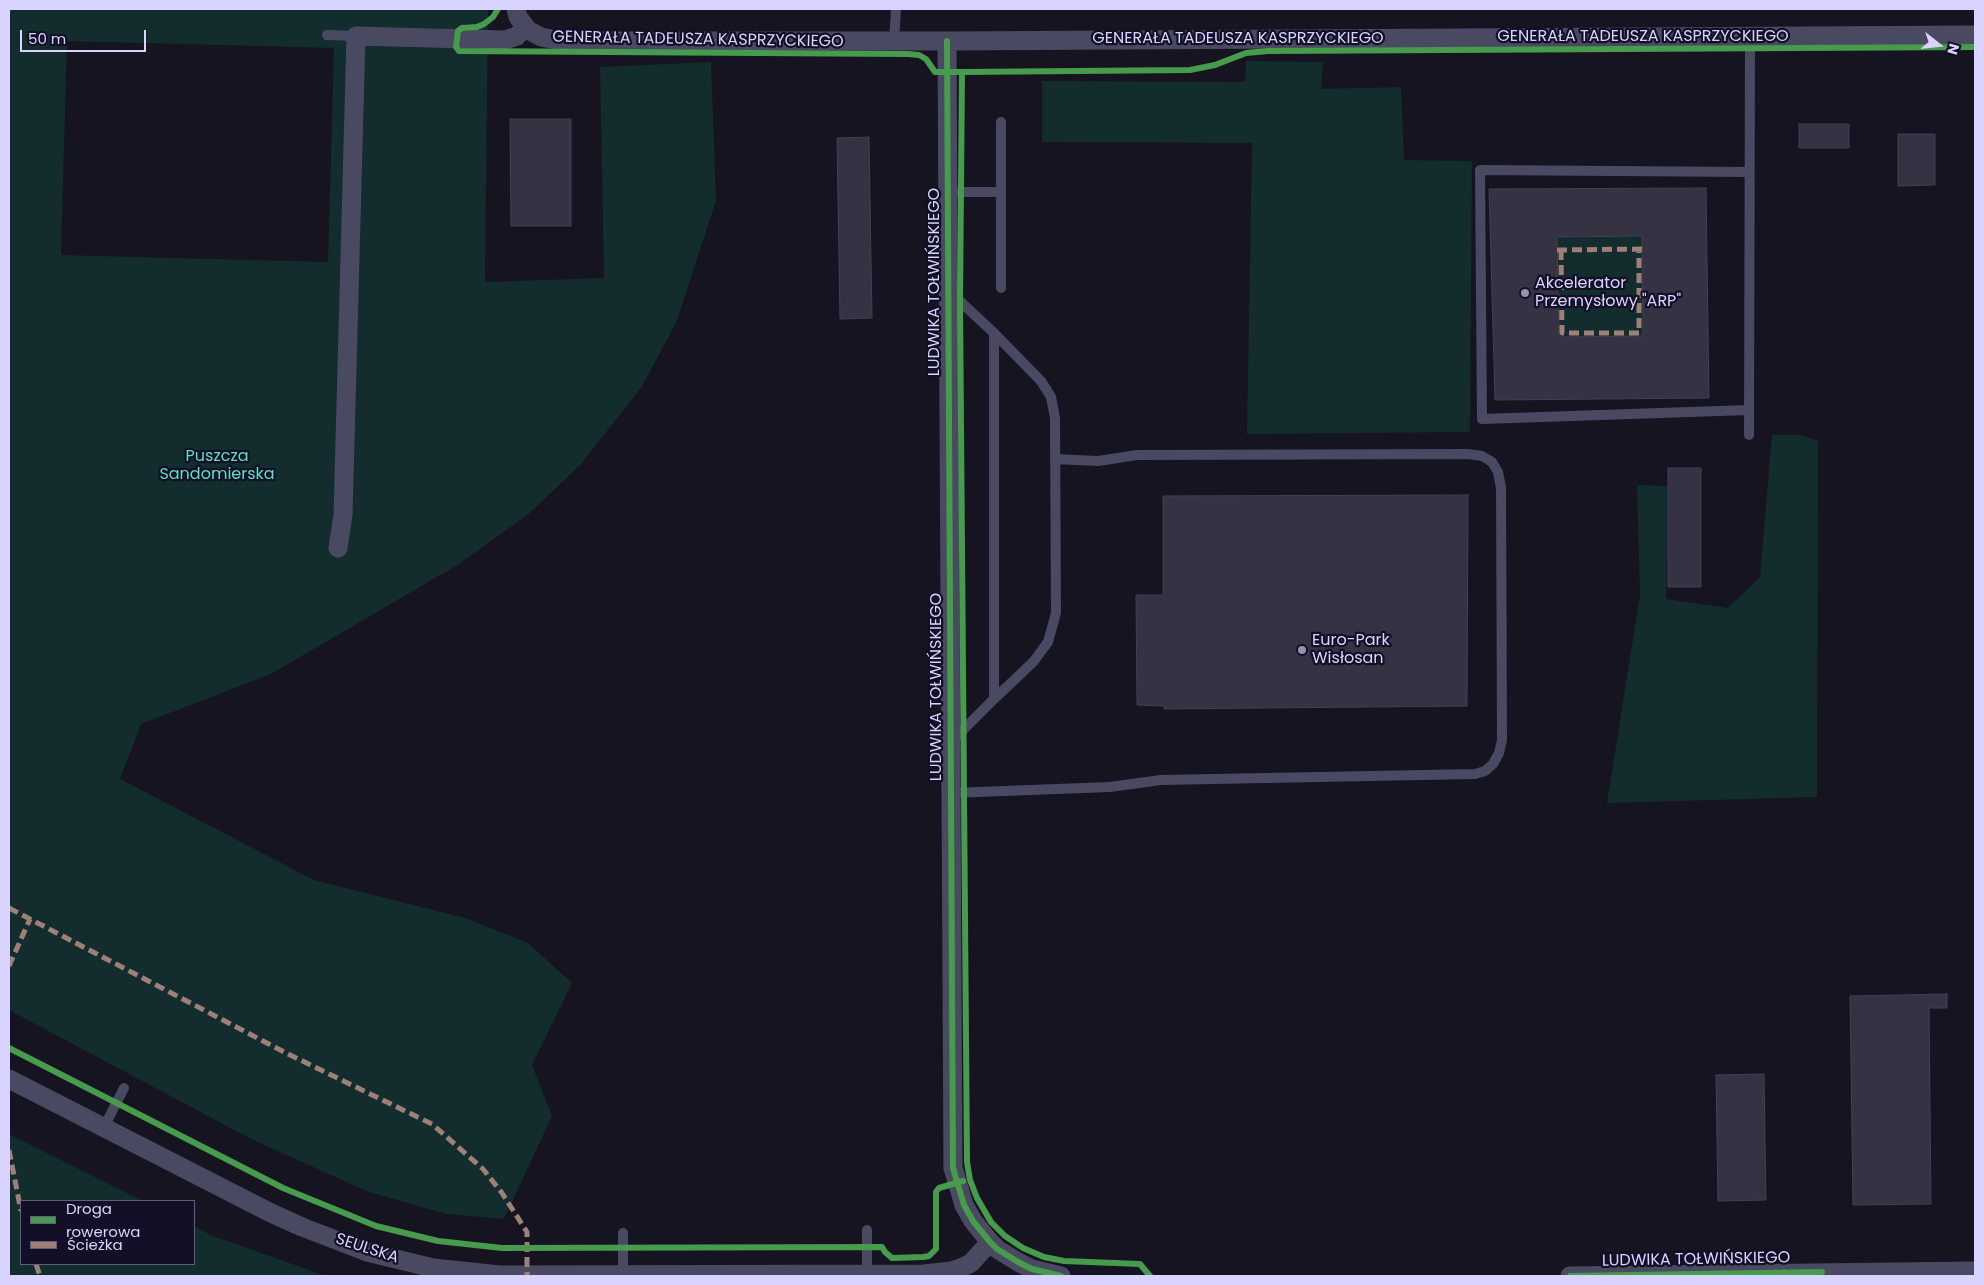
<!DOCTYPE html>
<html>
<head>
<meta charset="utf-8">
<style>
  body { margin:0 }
  #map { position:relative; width:1984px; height:1285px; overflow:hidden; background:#161421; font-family:Poppins,sans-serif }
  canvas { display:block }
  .frame { position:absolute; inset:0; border:10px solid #d9d4ff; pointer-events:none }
  .legend { position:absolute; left:20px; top:1200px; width:175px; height:65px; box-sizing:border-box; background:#130f26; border:1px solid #625e7d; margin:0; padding:6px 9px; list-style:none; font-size:15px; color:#d9d4ff }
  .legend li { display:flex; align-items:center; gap:10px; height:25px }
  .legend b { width:25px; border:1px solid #625e7d }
  .north { position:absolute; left:1914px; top:20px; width:50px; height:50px; -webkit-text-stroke:4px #130f26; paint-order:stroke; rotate:106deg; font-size:14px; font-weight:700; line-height:20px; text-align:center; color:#d9d4ff }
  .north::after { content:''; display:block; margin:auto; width:18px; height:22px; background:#d9d4ff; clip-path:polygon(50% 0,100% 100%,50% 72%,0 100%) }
  .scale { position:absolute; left:20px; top:30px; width:126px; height:22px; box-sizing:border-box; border:2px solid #d9d4ff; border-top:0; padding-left:6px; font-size:15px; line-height:18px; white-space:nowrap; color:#d9d4ff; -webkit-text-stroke:4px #130f26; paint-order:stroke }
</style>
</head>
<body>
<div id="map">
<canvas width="1984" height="1285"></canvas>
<div class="frame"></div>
<ul class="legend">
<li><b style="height:6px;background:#469c4c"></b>Droga rowerowa</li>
<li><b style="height:6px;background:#9e8076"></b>Ścieżka</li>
</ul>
<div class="north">N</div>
<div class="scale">50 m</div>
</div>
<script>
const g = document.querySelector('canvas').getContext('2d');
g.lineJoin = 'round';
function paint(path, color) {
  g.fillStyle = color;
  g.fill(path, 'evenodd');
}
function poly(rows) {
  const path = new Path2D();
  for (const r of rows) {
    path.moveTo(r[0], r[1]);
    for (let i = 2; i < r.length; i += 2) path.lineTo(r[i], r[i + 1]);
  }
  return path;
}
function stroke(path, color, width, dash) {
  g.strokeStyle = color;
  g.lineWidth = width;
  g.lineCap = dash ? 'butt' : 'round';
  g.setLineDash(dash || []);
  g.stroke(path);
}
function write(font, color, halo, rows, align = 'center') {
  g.font = font + ' Poppins,sans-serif';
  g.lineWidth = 4.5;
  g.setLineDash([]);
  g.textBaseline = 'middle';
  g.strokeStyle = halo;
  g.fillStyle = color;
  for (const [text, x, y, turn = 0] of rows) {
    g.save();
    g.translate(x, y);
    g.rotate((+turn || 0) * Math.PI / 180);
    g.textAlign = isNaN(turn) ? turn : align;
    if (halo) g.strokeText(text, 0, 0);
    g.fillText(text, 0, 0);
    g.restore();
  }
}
paint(poly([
  [9,9,488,9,485,282,604,278,600,67,711,62,716,201,676,323,641,388,580,465,531,512,459,564,271,674,141,724,120,779,314,880,465,918,528,943,572,983,532,1065,552,1116,504,1219,446,1214,369,1192,253,1140,9,1010],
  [67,41,334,48,328,262,61,255],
  [1246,61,1323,62,1321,89,1401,87,1404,160,1472,161,1470,432,1247,434,1252,143,1042,142,1042,81,1245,82],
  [1642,236,1643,336,1559,337,1557,237],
  [1772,435,1800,435,1818,441,1817,797,1607,803,1640,595,1637,485,1668,486,1666,599,1728,608,1760,577],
  [9,1134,143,1201,21,1201,21,1264,194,1264,194,1226,213,1236,326,1276,9,1276]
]), '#132c2d');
const building = poly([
  [510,119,571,119,571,226,511,226,510,119],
  [1799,124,1849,124,1849,148,1799,148,1799,124],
  [1898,134,1935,134,1935,185,1898,186,1898,134],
  [869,137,872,318,840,319,837,138,869,137],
  [1706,188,1709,398,1495,400,1489,189,1706,188],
  [1642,236,1643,336,1559,337,1557,237,1642,236],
  [1668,468,1701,468,1701,587,1668,587,1668,468],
  [1468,495,1467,706,1164,709,1164,706,1137,705,1136,595,1163,595,1163,496,1468,495],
  [1947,994,1947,1008,1929,1008,1931,1204,1853,1205,1850,996,1947,994],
  [1764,1074,1766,1200,1718,1201,1716,1075,1764,1074]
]);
paint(building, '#343243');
stroke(building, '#433f54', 1);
stroke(poly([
  [327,35,356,36],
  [894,41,896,9],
  [1001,122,1001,288],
  [948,192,1001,192],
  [949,291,994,333,994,699,951,742],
  [994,333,1041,381,1051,397,1055,418,1056,613,1048,642,1034,661,994,699],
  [1749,410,1482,419,1480,170,1749,172],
  [1749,435,1750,36],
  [951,793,1110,787,1161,780,1475,774,1485,771,1493,764,1499,753,1502,740,1501,488,1498,472,1492,462,1482,456,1468,454,1137,455,1098,461,1055,459],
  [104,1127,124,1088],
  [867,1230,867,1274],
  [623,1275,623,1233]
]), '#4a4962', 10);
stroke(poly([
  [516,9,518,17,528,30,541,37,562,41,947,41,1975,35],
  [947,41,953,1168,964,1205,973,1221,990,1242,997,1249,1018,1262,1032,1269,1061,1276],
  [338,548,343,515,356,36,505,40,517,36,525,27],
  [9,1079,271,1213,302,1227,367,1252,433,1268,500,1275,924,1274,952,1271,963,1267,971,1263,990,1242],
  [1570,1276,1975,1271]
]), '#4a4962', 19);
stroke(poly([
  [1557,250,1643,249],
  [1561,250,1562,333,1639,333,1639,249],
  [9,908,286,1053,432,1124,483,1169,502,1193,527,1232,527,1276],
  [9,966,30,919],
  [9,1150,21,1211],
  [36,1264,40,1276]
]), '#9e8076', 5, [10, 5]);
stroke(poly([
  [498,9,493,17,484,24,477,27,462,28,458,31,456,47,459,51,908,54,919,55,926,59,935,72,962,72,1190,70,1215,65,1246,53,1268,51,1975,47],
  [947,41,953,1168,964,1205,973,1221,990,1242,997,1249,1018,1262,1032,1269,1061,1276],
  [962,72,960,302,967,1162,970,1180,977,1198,991,1222,1005,1236,1023,1248,1044,1257,1064,1261,1140,1264,1150,1276],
  [9,1048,283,1188,376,1226,438,1241,502,1248,882,1247,885,1252,892,1258,923,1257,929,1256,936,1249,936,1192,939,1188,963,1181],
  [1570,1276,1822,1272]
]), '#469c4c', 6);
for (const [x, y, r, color] of [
  [1525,293,5,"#9591b1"],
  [1302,650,5,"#9591b1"]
]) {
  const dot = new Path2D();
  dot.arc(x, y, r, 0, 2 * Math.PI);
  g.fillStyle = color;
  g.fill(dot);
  stroke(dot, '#130f26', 2);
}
write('16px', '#d9d4ff', '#130f26', [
  ["GENERAŁA TADEUSZA KASPRZYCKIEGO",1643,37],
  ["GENERAŁA TADEUSZA KASPRZYCKIEGO",1238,39],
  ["GENERAŁA TADEUSZA KASPRZYCKIEGO",698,40,1],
  ["LUDWIKA TOŁWIŃSKIEGO",935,282,-90],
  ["LUDWIKA TOŁWIŃSKIEGO",937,687,-90],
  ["SEULSKA",367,1249,18],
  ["LUDWIKA TOŁWIŃSKIEGO",1696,1260,-1]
]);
write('16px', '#d9d4ff', '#130f26', [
  ["Akcelerator",1535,284],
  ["Przemysłowy \"ARP\"",1535,302],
  ["Euro-Park",1312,641],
  ["Wisłosan",1312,659]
], 'left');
write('16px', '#5fe0c0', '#130f26', [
  ["Puszcza",217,457],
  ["Sandomierska",217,475]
]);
</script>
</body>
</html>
